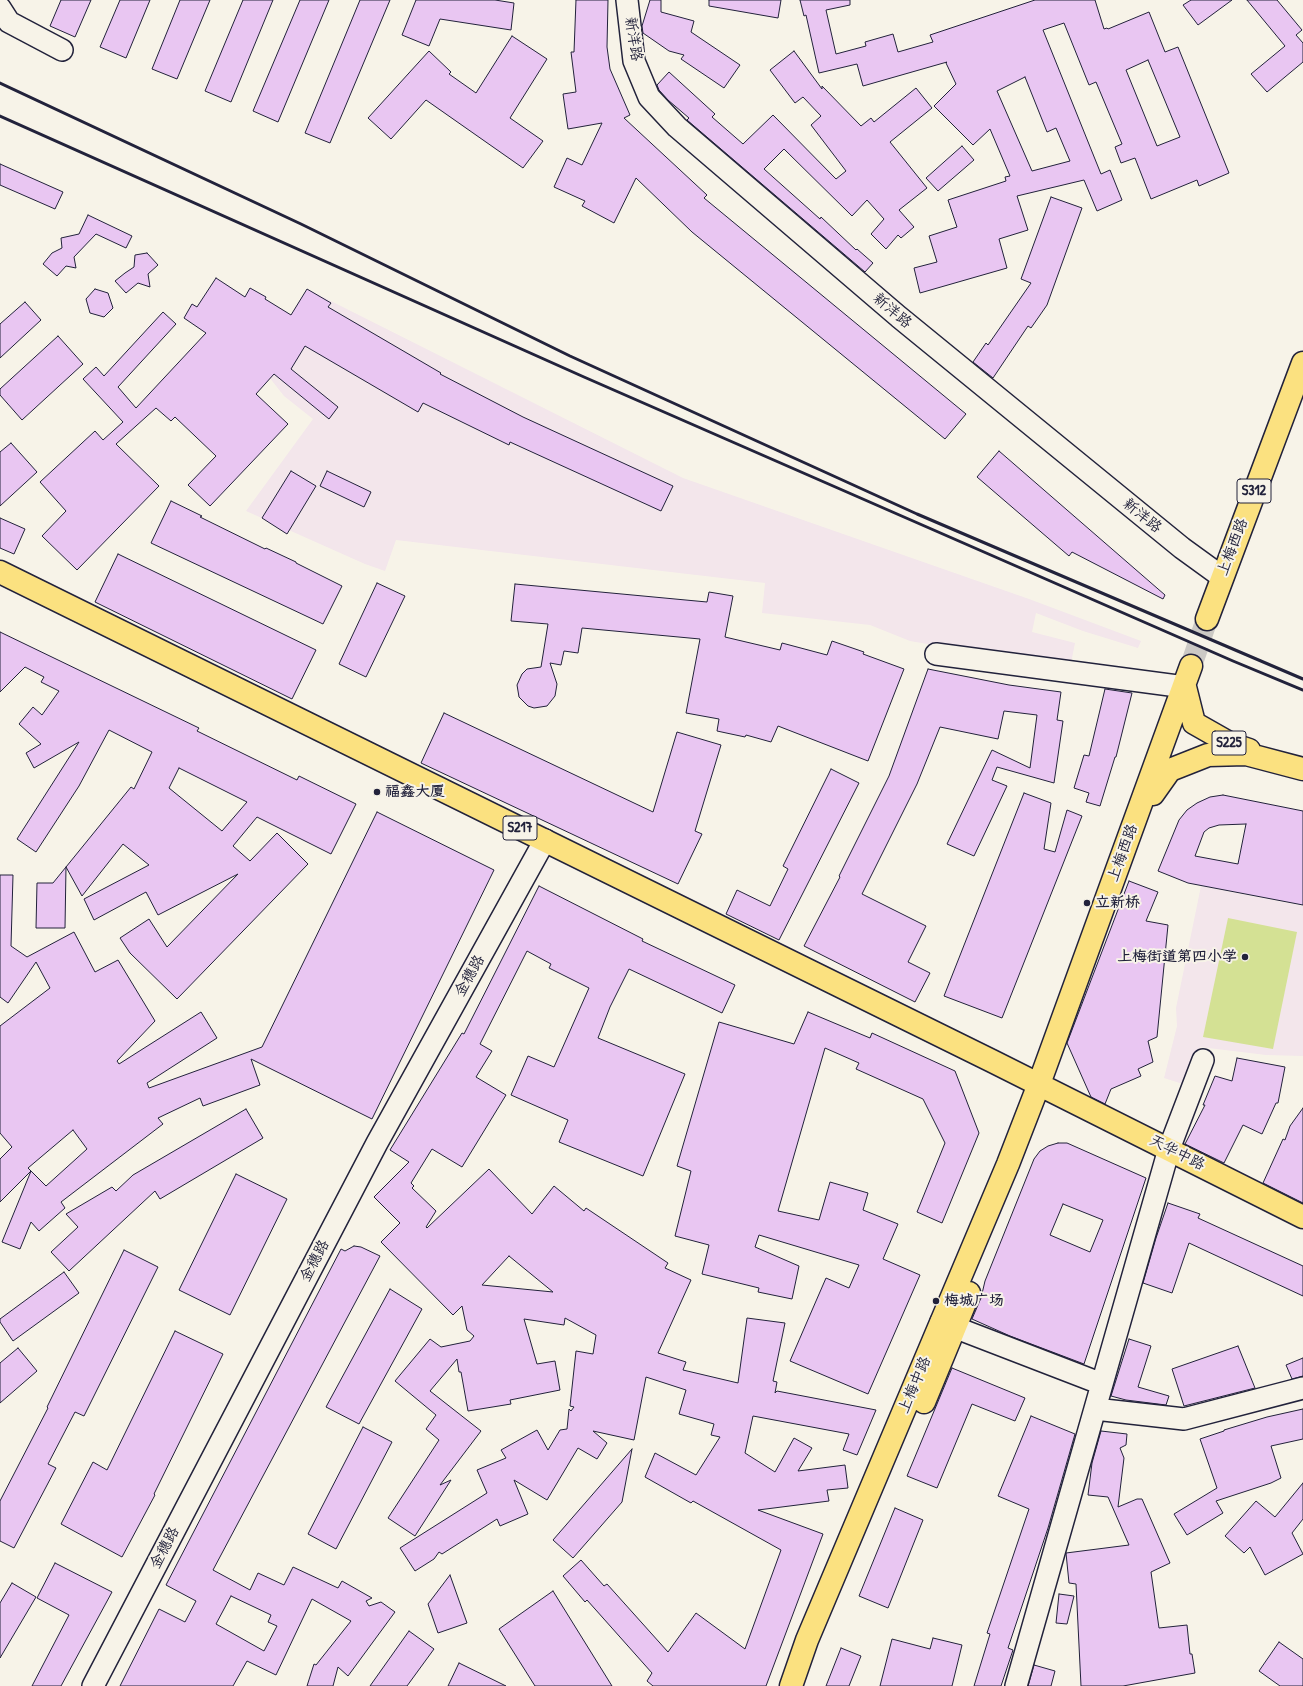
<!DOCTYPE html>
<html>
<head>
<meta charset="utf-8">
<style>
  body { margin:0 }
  canvas { display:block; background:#f7f3e8 }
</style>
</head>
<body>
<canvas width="1303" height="1686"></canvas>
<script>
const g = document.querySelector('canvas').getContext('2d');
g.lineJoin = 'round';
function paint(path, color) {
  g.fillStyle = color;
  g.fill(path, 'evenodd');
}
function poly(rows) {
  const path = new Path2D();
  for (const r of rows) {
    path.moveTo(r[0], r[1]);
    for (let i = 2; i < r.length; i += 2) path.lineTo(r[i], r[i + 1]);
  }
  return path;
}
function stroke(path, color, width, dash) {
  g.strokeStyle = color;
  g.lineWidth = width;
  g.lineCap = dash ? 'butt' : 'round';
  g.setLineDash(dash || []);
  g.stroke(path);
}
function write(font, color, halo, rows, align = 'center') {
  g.font = font + ' "Patrick Hand","LXGW WenKai TC",sans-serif';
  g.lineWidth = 4;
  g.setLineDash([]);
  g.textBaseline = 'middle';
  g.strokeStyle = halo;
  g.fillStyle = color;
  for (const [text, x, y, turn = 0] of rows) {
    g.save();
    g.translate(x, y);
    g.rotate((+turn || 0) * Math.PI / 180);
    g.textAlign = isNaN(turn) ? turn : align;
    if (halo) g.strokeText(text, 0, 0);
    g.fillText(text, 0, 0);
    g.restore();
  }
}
paint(poly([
  [307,289,683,478,1029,599,1141,641,1138,648,1083,631,1036,613,1032,632,1075,643,1071,663,991,655,910,641,870,625,762,613,765,583,396,540,385,571,365,564,246,511,313,419,284,396,262,368],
  [1201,886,1303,906,1303,1056,1266,1055,1200,1047,1186,1085,1164,1078,1177,1026,1176,1008]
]), '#f3e6eb');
paint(poly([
  [1228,918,1297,932,1273,1049,1203,1037]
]), '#d4e194');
const building = poly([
  [61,0,91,0,75,37,50,26,61,0],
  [120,0,150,0,126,58,100,47,120,0],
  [180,0,210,0,177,79,152,69,180,0],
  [243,0,273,0,231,102,205,91,243,0],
  [300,0,329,0,278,122,253,111,300,0],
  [360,0,390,0,330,143,305,133,360,0],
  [416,0,495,0,514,3,511,30,440,19,429,46,402,35,416,0],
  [576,0,608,0,607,47,610,69,630,115,624,118,707,195,704,198,966,414,945,439,692,232,636,178,614,223,582,206,585,201,554,187,567,158,582,165,602,123,568,129,563,94,576,92,571,52,574,52,576,0],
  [650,0,661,0,661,12,694,21,691,32,740,65,724,88,681,59,684,55,669,51,643,33,642,26,650,0],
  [709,0,781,0,778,18,709,6,709,0],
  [800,0,850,0,850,5,826,10,836,54,866,46,865,42,893,34,898,52,933,42,930,35,1035,0,1095,0,1104,29,1107,28,1108,29,1149,12,1165,52,1178,47,1229,173,1199,186,1197,180,1151,199,1135,158,1121,163,1115,147,1122,144,1096,82,1089,85,1064,23,1043,30,1101,174,1110,170,1122,200,1097,211,1084,180,1017,196,1028,230,999,239,1007,268,920,293,914,268,937,262,929,236,957,227,948,200,1006,181,1005,177,1010,176,990,129,973,145,934,106,956,84,946,63,947,62,863,86,857,64,819,73,806,15,804,16,800,0],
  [1148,60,1180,137,1157,146,1126,70,1148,60],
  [1025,77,1047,132,1056,128,1070,161,1032,171,997,91,1025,77],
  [1191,0,1232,0,1198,25,1183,5,1191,0],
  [1247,0,1277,0,1302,30,1296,35,1303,43,1303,62,1267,92,1251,74,1285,46,1247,0],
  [512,36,547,59,510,118,543,141,523,168,426,100,391,139,368,118,429,51,451,72,449,74,476,93,512,36],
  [794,51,822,89,822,86,861,126,871,118,874,122,916,88,932,108,890,142,927,188,899,210,914,227,901,238,898,235,886,249,871,234,884,219,867,200,852,216,784,149,764,169,820,219,821,217,856,250,857,249,873,263,865,272,687,120,689,118,668,100,659,90,657,85,669,72,715,114,712,117,743,144,773,115,836,179,846,171,811,125,821,116,803,97,795,103,770,70,794,51],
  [962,146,974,160,938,191,926,178,962,146],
  [0,164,63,192,55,209,0,185,0,164],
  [1051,197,1082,208,1047,305,1031,328,1028,326,993,378,973,362,986,343,988,345,1031,283,1021,279,1051,197],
  [88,215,132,236,126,248,96,234,74,257,76,268,66,266,57,276,43,264,52,253,62,248,61,238,79,234,88,215],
  [147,253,158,265,148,274,150,287,138,283,126,293,115,281,125,273,134,267,135,255,147,253],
  [216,278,245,297,250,288,266,297,265,299,291,315,307,289,331,303,328,307,441,373,440,374,523,417,673,486,661,511,510,442,509,445,423,403,418,412,305,346,291,369,338,407,329,419,274,374,256,394,288,424,210,506,188,485,216,456,175,417,171,421,156,408,116,444,159,486,77,570,42,536,66,511,40,482,95,431,103,440,123,422,83,379,96,367,104,376,163,312,176,324,118,387,136,408,206,333,184,318,192,304,197,307,216,278],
  [95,289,108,293,113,308,104,317,90,313,86,299,95,289],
  [25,302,41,320,0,358,0,324,25,302],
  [58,336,83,364,22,420,0,395,0,389,58,336],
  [11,443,37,472,0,506,0,452,11,443],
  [999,451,1165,595,1163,599,1072,552,1069,556,977,477,999,451],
  [291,471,316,486,287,534,262,518,291,471],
  [327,471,371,492,364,507,320,486,327,471],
  [171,501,202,516,200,517,265,549,266,548,296,562,296,563,342,586,323,624,151,543,171,501],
  [0,518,25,529,14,554,0,548,0,518],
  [118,554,316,650,292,699,95,602,118,554],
  [377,583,405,596,366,677,339,664,377,583],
  [515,584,707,602,709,592,733,596,725,637,780,650,782,643,827,655,832,641,864,652,863,654,904,669,868,761,778,726,771,742,746,735,745,737,717,731,719,719,686,713,700,639,582,628,578,653,564,651,561,665,550,663,557,684,555,696,547,706,534,708,528,706,519,697,517,685,522,674,527,669,541,667,548,624,511,621,515,584],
  [0,632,199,728,197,731,297,780,299,776,356,804,331,854,257,817,233,846,250,861,277,833,308,864,177,999,130,953,120,938,149,919,167,947,238,874,158,915,146,892,94,920,84,899,149,865,123,844,82,896,66,867,131,787,134,789,152,752,109,730,79,786,36,852,17,839,79,742,34,768,26,753,41,744,19,724,33,707,42,715,59,691,41,682,44,677,25,667,0,692,0,632],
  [179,768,247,802,222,831,169,788,179,768],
  [928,669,1009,685,1061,692,1057,720,1063,721,1054,783,997,767,992,780,1007,786,974,856,947,844,992,750,1030,768,1037,715,1004,711,998,739,940,727,917,784,862,894,926,926,908,962,930,973,915,1002,804,946,840,877,839,876,889,776,928,669],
  [1105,689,1132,693,1116,757,1115,757,1100,806,1086,802,1089,793,1074,788,1084,755,1089,756,1105,689],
  [444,713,653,812,677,732,721,745,695,831,702,834,678,884,421,763,444,713],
  [831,769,859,783,779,940,726,914,737,890,770,906,788,869,783,866,831,769],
  [1024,793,1051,803,1044,849,1055,852,1067,810,1082,816,1002,1018,944,996,1024,793],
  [1223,795,1303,811,1303,905,1188,883,1158,871,1179,820,1187,810,1197,803,1210,797,1223,795],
  [1246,824,1238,864,1195,856,1204,832,1209,828,1219,825,1246,824],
  [377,812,494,870,372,1119,251,1059,260,1085,203,1106,200,1098,158,1118,163,1124,61,1202,65,1208,39,1231,31,1222,20,1249,2,1242,31,1171,0,1202,0,1159,12,1147,0,1133,0,1026,50,988,36,962,8,1003,0,997,0,875,13,875,11,946,27,957,74,932,95,972,118,960,155,1021,117,1061,119,1064,201,1012,217,1038,147,1083,149,1088,262,1047,377,812],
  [73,1130,87,1149,46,1186,28,1168,73,1130],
  [66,867,65,928,36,928,37,883,53,883,66,867],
  [1129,881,1158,892,1146,921,1168,925,1157,1037,1148,1041,1153,1062,1138,1069,1141,1076,1111,1089,1105,1104,1091,1097,1067,1043,1129,881],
  [539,886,643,939,642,941,735,985,722,1013,629,969,610,1007,598,1038,685,1074,643,1176,559,1142,568,1120,511,1095,528,1056,554,1067,589,988,549,968,551,964,527,951,480,1044,492,1051,476,1077,506,1095,462,1167,432,1149,411,1183,414,1186,412,1188,436,1211,426,1227,427,1228,489,1169,532,1214,554,1186,584,1211,586,1208,668,1263,665,1268,691,1280,658,1353,686,1362,683,1370,738,1383,747,1318,785,1323,773,1381,777,1382,775,1393,777,1391,876,1410,857,1455,843,1450,849,1434,753,1416,745,1453,775,1472,794,1438,812,1448,798,1471,845,1465,848,1488,827,1490,829,1501,758,1510,823,1534,766,1686,653,1686,647,1681,652,1673,587,1600,585,1602,563,1576,581,1560,604,1586,607,1584,668,1652,696,1613,745,1649,781,1550,693,1501,691,1503,645,1477,655,1453,696,1475,720,1437,711,1435,714,1424,679,1414,686,1390,646,1377,634,1440,593,1431,607,1443,597,1459,578,1448,547,1500,514,1480,528,1514,500,1526,497,1519,442,1554,439,1552,434,1559,415,1571,400,1548,487,1493,477,1470,506,1458,501,1450,537,1430,548,1450,560,1430,567,1429,569,1409,571,1411,574,1407,570,1406,576,1351,593,1354,596,1335,565,1318,564,1325,524,1319,537,1364,555,1361,560,1390,510,1400,511,1404,468,1411,461,1372,459,1372,457,1359,430,1391,481,1431,440,1485,451,1480,415,1536,388,1518,439,1440,426,1429,436,1415,395,1381,430,1339,441,1347,470,1341,474,1336,467,1330,462,1306,453,1315,381,1242,400,1223,374,1197,409,1162,390,1150,462,1033,464,1034,539,886],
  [509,1256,553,1292,482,1285,509,1256],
  [808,1012,870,1038,872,1033,955,1071,979,1133,942,1223,917,1212,945,1143,923,1099,856,1069,859,1063,825,1048,778,1211,819,1220,830,1182,868,1193,863,1210,898,1224,883,1259,920,1275,868,1394,790,1361,826,1278,849,1288,859,1265,759,1235,755,1247,799,1266,792,1299,758,1292,759,1288,702,1274,709,1245,675,1236,691,1171,677,1166,719,1022,794,1044,808,1012],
  [1237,1058,1285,1067,1278,1103,1276,1103,1262,1134,1243,1125,1224,1163,1185,1144,1205,1105,1203,1105,1215,1076,1232,1081,1237,1058],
  [1303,1108,1303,1203,1263,1183,1283,1139,1285,1140,1290,1126,1303,1108],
  [246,1109,263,1138,160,1199,155,1191,69,1271,51,1252,78,1227,66,1214,112,1187,116,1191,133,1175,246,1109],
  [1058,1143,1067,1143,1146,1178,1084,1364,1010,1336,972,1319,981,1298,985,1281,1034,1159,1040,1151,1048,1146,1058,1143],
  [1063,1204,1103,1220,1090,1252,1050,1235,1063,1204],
  [236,1174,287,1199,230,1315,179,1290,236,1174],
  [1168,1203,1200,1214,1198,1218,1303,1266,1303,1296,1189,1243,1172,1293,1143,1283,1156,1238,1168,1203],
  [354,1246,361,1247,380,1256,213,1570,250,1590,258,1573,284,1585,293,1567,338,1588,342,1581,372,1598,366,1601,369,1606,381,1602,395,1612,348,1676,338,1667,333,1686,307,1686,314,1664,316,1665,351,1621,312,1599,276,1675,247,1661,233,1686,120,1686,159,1609,185,1622,196,1601,166,1585,341,1249,345,1251,354,1246],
  [231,1596,271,1615,268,1622,277,1626,264,1651,216,1624,231,1596],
  [124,1250,158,1267,84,1416,75,1412,48,1464,56,1468,14,1548,0,1541,0,1501,48,1408,47,1407,124,1250],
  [64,1272,79,1293,13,1341,0,1322,0,1319,64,1272],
  [390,1289,422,1309,359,1424,326,1407,390,1289],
  [175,1331,223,1354,154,1494,155,1495,122,1557,61,1524,93,1462,107,1470,175,1331],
  [1129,1339,1151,1346,1138,1387,1169,1396,1166,1405,1126,1400,1111,1396,1129,1339],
  [1238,1346,1255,1388,1184,1406,1172,1369,1238,1346],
  [18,1348,37,1371,0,1403,0,1363,18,1348],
  [1303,1358,1303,1376,1292,1379,1286,1365,1303,1358],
  [952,1368,1025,1398,1015,1421,972,1404,937,1488,907,1476,952,1368],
  [1303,1409,1303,1439,1271,1446,1281,1478,1271,1483,1216,1501,1223,1513,1187,1535,1174,1514,1217,1488,1200,1439,1224,1431,1224,1430,1267,1417,1303,1409],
  [1031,1416,1075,1434,1048,1528,1008,1648,1013,1650,1001,1686,974,1686,990,1634,987,1633,1029,1509,998,1496,1031,1416],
  [363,1427,392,1442,336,1549,308,1534,363,1427],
  [1101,1431,1127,1434,1126,1445,1120,1448,1124,1458,1118,1507,1137,1499,1142,1499,1170,1563,1151,1572,1159,1628,1187,1625,1190,1654,1192,1654,1195,1673,1123,1686,1081,1686,1076,1584,1069,1583,1066,1553,1129,1545,1108,1497,1088,1495,1092,1463,1101,1431],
  [632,1449,622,1502,573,1558,553,1540,632,1449],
  [1303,1483,1303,1519,1292,1533,1303,1554,1265,1575,1250,1547,1244,1553,1225,1536,1256,1501,1275,1517,1303,1483],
  [895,1508,923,1520,888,1608,859,1596,895,1508],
  [55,1563,112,1592,61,1686,32,1686,69,1615,37,1598,55,1563],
  [450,1575,467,1623,438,1633,428,1604,450,1575],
  [12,1583,36,1597,0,1658,0,1603,12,1583],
  [553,1591,612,1686,535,1686,499,1629,553,1591],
  [1059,1594,1074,1596,1067,1624,1056,1623,1059,1594],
  [409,1631,434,1649,407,1686,370,1686,409,1631],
  [933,1638,962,1645,952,1686,880,1686,892,1639,930,1649,933,1638],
  [1279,1642,1303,1659,1303,1686,1280,1686,1259,1671,1279,1642],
  [841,1648,861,1656,849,1686,826,1686,841,1648],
  [459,1663,506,1686,448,1686,459,1663],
  [1034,1665,1055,1671,1051,1686,1028,1686,1034,1665]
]);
paint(building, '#e9c6f2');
stroke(building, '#22223b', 1);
stroke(poly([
  [1191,666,1207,619]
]), '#ccc9c5', 22, [22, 11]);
const minor = poly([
  [627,0,634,61,649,97,677,127,899,317,1182,548,1222,577],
  [0,8,9,22,62,50],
  [936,654,1185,687],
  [941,1322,1102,1384],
  [1095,1409,1184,1419,1303,1388],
  [93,1686,377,1143,545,840],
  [1016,1686,1169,1149,1203,1060]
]);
const major = poly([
  [0,572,992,1061,1303,1217],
  [1207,619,1303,363],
  [1185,687,1194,723,1231,744,1249,750],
  [1153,794,1170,770,1208,755,1246,754,1303,769],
  [924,1402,969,1293],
  [791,1686,807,1640,1008,1164,1039,1084,1191,666]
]);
stroke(minor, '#22223b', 24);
stroke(major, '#22223b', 25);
stroke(minor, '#f7f3e8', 21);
stroke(major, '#fbe180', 22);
stroke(poly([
  [0,83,301,224,570,356,917,514,1303,679],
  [0,116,584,377,1233,661,1303,690]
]), '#22223b', 3);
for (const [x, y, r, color] of [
  [377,792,4,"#22223b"],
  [1087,903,4,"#22223b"],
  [1245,957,4,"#22223b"],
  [936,1301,4,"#22223b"]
]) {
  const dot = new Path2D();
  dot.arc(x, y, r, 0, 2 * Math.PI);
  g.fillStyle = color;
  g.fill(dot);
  stroke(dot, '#f7f3e8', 1.5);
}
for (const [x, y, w] of [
  [1254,491,34],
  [1229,743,34],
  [520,828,34]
]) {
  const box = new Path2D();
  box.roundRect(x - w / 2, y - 12, w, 24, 3);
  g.fillStyle = '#f7f3e8';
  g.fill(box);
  stroke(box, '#22223b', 1);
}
write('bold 14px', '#22223b', null, [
  ["S312",1254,491],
  ["S225",1229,743],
  ["S217",520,828]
]);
write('15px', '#22223b', '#f7f3e8', [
  ["新洋路",633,39,81],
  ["新洋路",892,311,40],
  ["新洋路",1142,516,39],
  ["上梅西路",1233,547,-69],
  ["上梅西路",1123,853,-70],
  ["金穗路",470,976,-61],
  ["天华中路",1177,1153,27],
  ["金穗路",315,1261,-62],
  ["上梅中路",915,1385,-67],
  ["金穗路",165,1548,-62]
]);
write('bold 15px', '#22223b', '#f7f3e8', [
  ["福鑫大厦",385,792],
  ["立新桥",1095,903],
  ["上梅街道第四小学",1237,957,"right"],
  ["梅城广场",944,1301]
], 'left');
</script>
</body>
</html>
